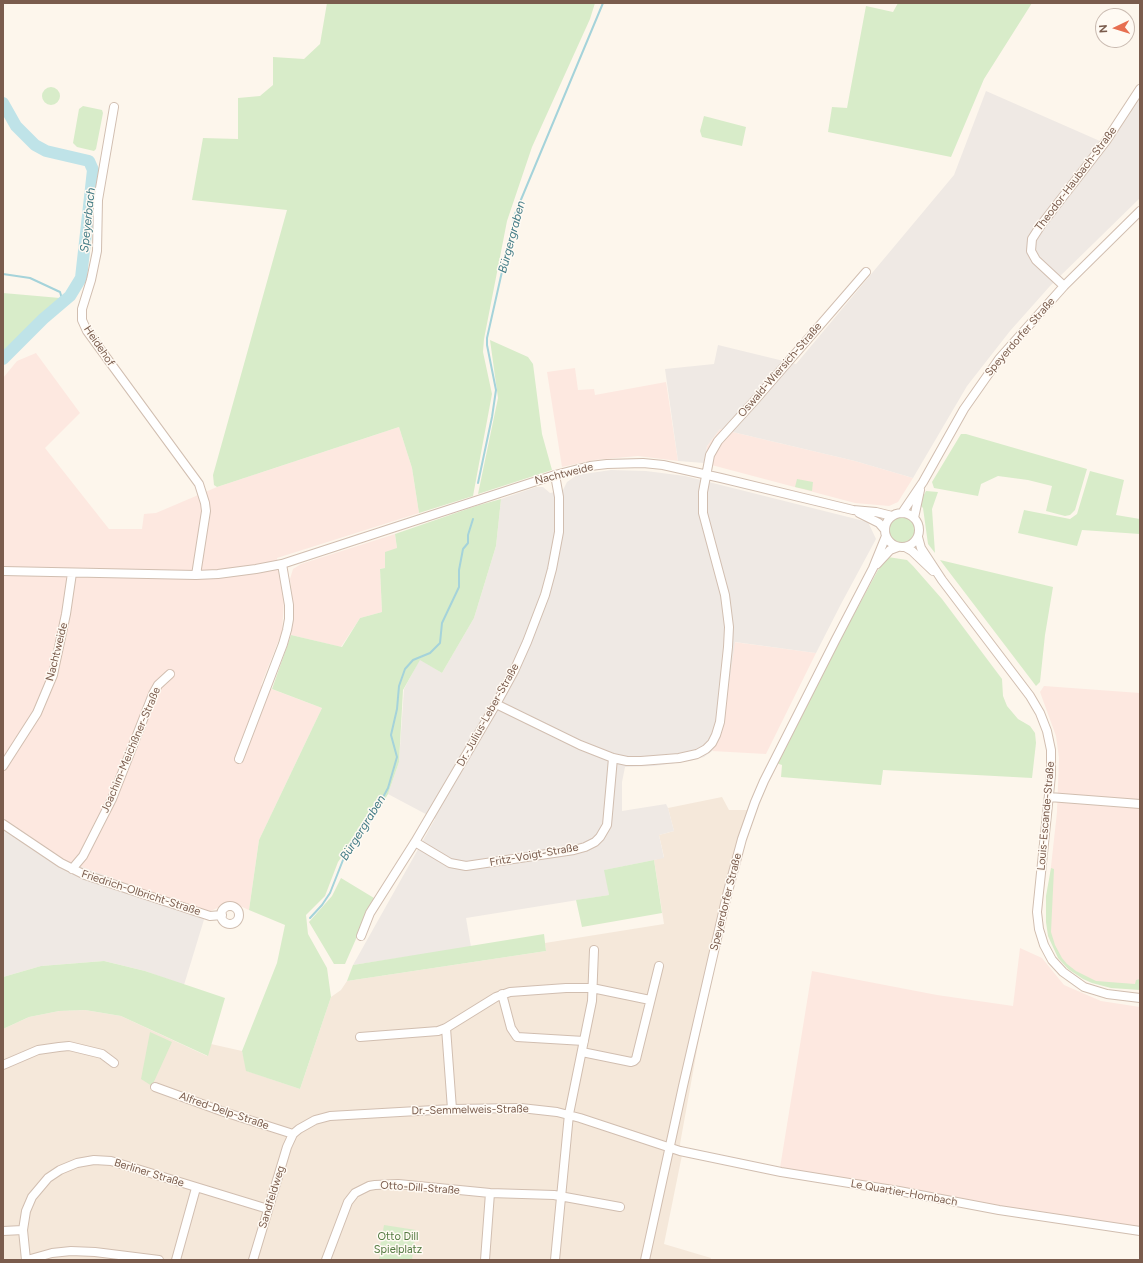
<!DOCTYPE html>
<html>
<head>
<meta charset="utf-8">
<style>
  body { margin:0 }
  #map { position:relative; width:1143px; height:1263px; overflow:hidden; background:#fdf6ec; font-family:Figtree,sans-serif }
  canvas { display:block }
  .frame { position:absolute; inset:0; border:4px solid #7a5c4d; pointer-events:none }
  .north { position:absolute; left:1095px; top:8px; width:40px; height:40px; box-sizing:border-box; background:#fffaf3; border:1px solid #cabbb1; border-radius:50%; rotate:266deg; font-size:11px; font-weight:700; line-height:16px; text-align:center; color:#7a5c4d }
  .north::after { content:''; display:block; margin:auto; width:14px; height:18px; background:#e76f51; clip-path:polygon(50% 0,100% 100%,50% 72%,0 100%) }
</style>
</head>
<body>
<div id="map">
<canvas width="1143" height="1263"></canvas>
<div class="frame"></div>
<div class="north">N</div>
</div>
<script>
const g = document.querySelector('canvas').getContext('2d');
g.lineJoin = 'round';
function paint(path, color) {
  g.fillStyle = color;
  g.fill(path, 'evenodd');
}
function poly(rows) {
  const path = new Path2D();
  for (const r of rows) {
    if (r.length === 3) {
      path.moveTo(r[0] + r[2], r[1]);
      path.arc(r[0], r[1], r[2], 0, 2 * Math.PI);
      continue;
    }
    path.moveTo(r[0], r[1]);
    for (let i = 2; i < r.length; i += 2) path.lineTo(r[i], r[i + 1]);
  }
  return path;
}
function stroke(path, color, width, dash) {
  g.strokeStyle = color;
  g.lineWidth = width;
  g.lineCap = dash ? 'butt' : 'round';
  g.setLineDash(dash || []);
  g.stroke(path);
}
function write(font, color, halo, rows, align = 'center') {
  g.font = font + ' Figtree,sans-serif';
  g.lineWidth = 3;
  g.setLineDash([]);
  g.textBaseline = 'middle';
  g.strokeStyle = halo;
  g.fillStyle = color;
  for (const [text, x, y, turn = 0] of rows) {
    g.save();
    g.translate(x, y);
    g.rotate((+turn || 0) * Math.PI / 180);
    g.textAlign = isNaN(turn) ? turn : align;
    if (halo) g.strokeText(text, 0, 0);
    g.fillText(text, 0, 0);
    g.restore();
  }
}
paint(poly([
  [722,797,729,810,756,810,741,853,706,1000,680,1144,682,1155,664,1244,711,1258,710,1260,3,1260,3,1029,29,1017,59,1011,85,1010,121,1016,207,1056,211,1044,242,1051,247,1071,300,1089,331,997,341,990,347,981,546,951,545,943,664,924,654,860,664,857,659,835,674,831,668,808]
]), '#f5e8da');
paint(poly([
  [36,353,80,413,45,448,109,529,142,529,144,514,156,513,217,487,399,427,412,468,419,513,277,558,284,601,282,632,261,685,322,708,259,840,249,910,231,902,206,913,112,879,66,861,3,818,3,378,17,361],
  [575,368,578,390,594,389,595,395,666,382,678,461,638,456,594,460,562,467,547,372],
  [720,429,855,461,913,478,898,502,889,506,855,503,704,463,707,446],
  [395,534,397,548,385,568,380,569,382,612,360,618,341,647,291,635,294,614,290,579,293,569,301,564],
  [734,642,816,653,766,754,712,751,722,732],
  [1044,686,1140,693,1140,987,1093,982,1067,966,1058,954,1050,939,1046,912,1057,812,1059,758,1056,736,1040,692],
  [1020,948,1042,958,1064,985,1101,1001,1140,1007,1140,1228,913,1198,779,1174,812,971,937,995,1013,1006]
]), '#fde8e0');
paint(poly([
  [986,91,1109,145,1140,97,1140,198,1050,286,1010,331,967,386,913,478,855,461,720,429,707,446,704,463,678,461,665,369,714,364,718,345,796,364,954,175],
  [611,470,646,471,685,476,868,522,876,539,841,604,816,653,735,642,722,732,712,751,704,757,690,761,654,766,625,767,622,782,622,811,666,804,668,808,674,831,659,835,664,858,605,870,609,895,466,918,471,947,353,965,435,819,388,794,399,762,404,689,420,659,442,673,474,618,496,546,501,499,536,487,543,487,550,493,563,490,567,482,577,475],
  [3,818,66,861,206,913,184,985,145,971,104,961,41,966,3,977]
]), '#efe9e4');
paint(poly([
  [327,3,595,3,590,19,532,147,507,221,484,339,483,352,492,394,473,496,419,513,412,468,399,427,217,487,214,485,213,475,287,210,192,200,203,138,238,139,238,98,260,96,273,85,273,57,304,59,320,44],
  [898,3,1032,3,984,79,951,157,828,132,832,107,847,108,866,6,893,12],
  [51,96,9],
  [83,106,102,110,103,113,96,149,94,151,77,147,73,143,79,109],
  [704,116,746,127,742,146,702,137,700,131],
  [3,293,60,298,3,351],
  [490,340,528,357,533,364,542,434,552,470,478,494,498,398],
  [961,434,966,434,1087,469,1075,510,1070,515,1065,516,1046,511,1052,486,1028,480,998,476,981,484,978,496,934,488,932,482],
  [1090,471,1124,480,1116,515,1140,519,1140,534,1082,530,1077,546,1018,533,1024,510,1070,519,1077,514],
  [797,479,813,482,812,491,795,487],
  [926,491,938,492,932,509,935,553,928,544,923,508,919,504],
  [501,499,496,546,474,618,442,673,420,660,403,690,399,762,388,794,373,819,370,817,338,862,325,896,306,915,308,934,327,968,331,997,300,1089,246,1071,242,1051,277,963,285,925,249,910,259,840,322,708,272,689,291,635,342,647,360,618,382,612,380,569,385,568,385,552,397,548,395,534,476,506],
  [901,529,14],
  [888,557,907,560,913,566,942,599,1002,679,1003,696,1007,706,1018,719,1030,726,1035,733,1036,743,1032,778,883,770,881,785,781,777,782,765,776,763,808,699,878,570],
  [940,560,1053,587,1045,635,1040,682,1036,686],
  [654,860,662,913,582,927,576,900,609,895,604,870],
  [1051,868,1054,869,1051,932,1055,945,1062,958,1067,964,1076,971,1096,981,1135,984,1136,980,1140,979,1140,990,1111,988,1092,983,1083,979,1068,969,1058,958,1048,936,1046,922,1046,896],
  [341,878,374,898,345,964,334,964,309,922,332,896],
  [544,934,546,951,347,981,353,965],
  [104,961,145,971,225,998,208,1056,121,1016,85,1010,59,1011,29,1017,3,1029,3,977,41,966],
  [150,1032,172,1042,152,1086,141,1079],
  [384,1225,416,1230,412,1260,379,1260,380,1255,378,1252,381,1242]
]), '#d8ecc9');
stroke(poly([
  [3,274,30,278,60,292,63,302],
  [478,483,492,417,496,390,487,345,487,338,515,214,603,3],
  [310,918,322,905,330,893,343,860,370,821,388,788,397,757,391,735,397,709,399,686,405,669,413,660,430,653,440,643,442,623,459,587,459,570,463,549,468,543,468,535,473,519]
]), '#a5d3da', 2);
stroke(poly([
  [3,103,16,126,35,145,46,151,89,161,93,170,81,278,70,296,43,319,3,359]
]), '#bfe3e8', 12);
const minor = poly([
  [114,107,98,200,97,251,91,280,82,309,82,320,87,331,199,484,205,503,206,511,196,575],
  [1064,286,1036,260,1031,251,1032,239,1041,225,1106,141,1140,89],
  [902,530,17],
  [859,513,879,523,885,530],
  [902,513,923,482,964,409,999,359,1064,286,1140,211],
  [914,518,920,490],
  [918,537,921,548,942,580,1030,696,1040,713,1047,731,1051,750,1051,775,1037,912,1039,929,1044,945,1052,960,1063,972,1084,987,1107,994,1140,998],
  [905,547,912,551,933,571],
  [877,564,890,550,898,547],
  [3,571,196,575,218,574,256,569,282,564,555,475,590,466,607,464,643,463,663,465,721,478,853,510,876,512,892,516],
  [496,704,580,745,613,758,627,761,641,761,679,758,697,754,706,749,712,743,716,735,720,722,728,647,729,627,725,595,703,513,703,492,710,455,718,441,756,399,866,272],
  [239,759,283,644,287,630,289,619,289,605,282,564],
  [3,766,37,713,53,675,66,614,72,573],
  [1049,797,1140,804],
  [3,824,61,863,85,875,210,916,222,915],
  [415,842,450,863,466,866,574,850,585,847,595,842,600,837,607,825,613,758],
  [72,869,83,856,112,799,153,694,158,685,170,674],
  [230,915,9],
  [361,936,370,913,415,842,496,704,514,671,527,642,545,595,552,569,559,532,559,497,555,475],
  [502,994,511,1028,517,1037,584,1041],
  [446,1028,452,1109],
  [360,1037,438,1031,446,1028,496,997,510,992,566,988,592,988,650,1000],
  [582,1052,631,1062,634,1061,636,1059,659,966],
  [3,1065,38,1050,59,1047,69,1046,102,1054,114,1063],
  [155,1087,224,1112,293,1134],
  [3,1231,23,1230],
  [26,1260,23,1230,26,1211,32,1197,48,1178,60,1170,77,1163,94,1160,111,1161,268,1209],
  [27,1260,52,1253,71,1251,95,1252,159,1260],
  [176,1260,196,1188],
  [253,1260,287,1147,293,1134,299,1129,315,1120,330,1116,452,1109,521,1108,557,1112,580,1118,680,1151,781,1172,899,1191,999,1210,1140,1231],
  [326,1260,348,1202,355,1193,369,1186,375,1185,398,1184,490,1193,554,1195,620,1207],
  [485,1260,490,1193],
  [555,1260,569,1114,592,1001,594,950],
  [645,1260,683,1086,727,895,742,839,755,802,764,781,835,641,873,568,886,536]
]);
stroke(minor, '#d1beb0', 10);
stroke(minor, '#fff', 8);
write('11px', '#7a5c4d', '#fffaf3', [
  ["Theodor-Haubach-Straße",1076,179,-53],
  ["Speyerdorfer Straße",1020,337,-49],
  ["Heidehof",99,346,56],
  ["Oswald-Wiersich-Straße",780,370,-49],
  ["Nachtweide",564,474,-14],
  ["Nachtweide",57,652,-76],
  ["Dr.-Julius-Leber-Straße",488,715,-61],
  ["Joachim-Meichßner-Straße",131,750,-67],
  ["Louis-Escande-Straße",1046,816,-85],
  ["Fritz-Voigt-Straße",534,855,-10],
  ["Friedrich-Olbricht-Straße",141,893,18],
  ["Speyerdorfer Straße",726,902,-76],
  ["Dr.-Semmelweis-Straße",470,1110,-1],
  ["Alfred-Delp-Straße",224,1111,19],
  ["Berliner Straße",149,1173,17],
  ["Otto-Dill-Straße",420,1188,4],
  ["Le Quartier-Hornbach",904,1193,10],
  ["Sandfeldweg",272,1197,-73]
]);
write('11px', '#537a41', '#fffaf3', [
  ["Otto Dill",398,1237],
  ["Spielplatz",398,1250]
]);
write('italic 12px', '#437c86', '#fffaf3', [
  ["Speyerbach",88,220,-84],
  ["Bürgergraben",512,237,-75],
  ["Bürgergraben",363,828,-58]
]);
</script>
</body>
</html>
